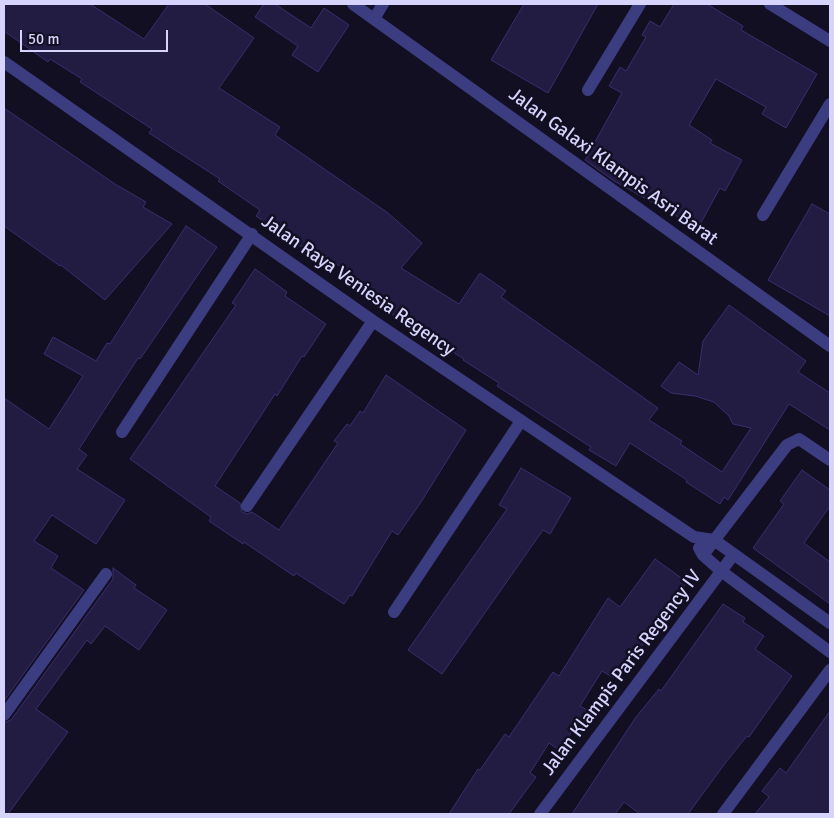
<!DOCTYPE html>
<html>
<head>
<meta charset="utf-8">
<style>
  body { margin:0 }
  #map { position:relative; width:834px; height:818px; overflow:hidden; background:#120f23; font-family:Signika,sans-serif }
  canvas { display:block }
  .frame { position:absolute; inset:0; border:5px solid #d6d3fd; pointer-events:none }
  .scale { position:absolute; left:20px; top:30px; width:148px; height:22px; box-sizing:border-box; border:2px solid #d6d3fd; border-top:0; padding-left:6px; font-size:15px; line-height:18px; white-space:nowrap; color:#d6d3fd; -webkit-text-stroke:4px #120f23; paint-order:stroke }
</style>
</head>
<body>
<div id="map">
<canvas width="834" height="818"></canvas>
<div class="frame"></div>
<div class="scale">50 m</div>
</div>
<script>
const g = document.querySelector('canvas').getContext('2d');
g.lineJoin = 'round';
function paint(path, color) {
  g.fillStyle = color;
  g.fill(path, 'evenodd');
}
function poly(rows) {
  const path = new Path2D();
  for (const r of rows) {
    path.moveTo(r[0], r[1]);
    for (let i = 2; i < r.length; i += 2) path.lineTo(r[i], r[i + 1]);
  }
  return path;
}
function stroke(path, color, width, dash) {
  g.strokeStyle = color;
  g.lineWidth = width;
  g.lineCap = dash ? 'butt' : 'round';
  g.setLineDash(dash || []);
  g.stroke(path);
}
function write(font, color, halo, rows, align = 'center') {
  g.font = font + ' Signika,sans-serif';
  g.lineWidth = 5;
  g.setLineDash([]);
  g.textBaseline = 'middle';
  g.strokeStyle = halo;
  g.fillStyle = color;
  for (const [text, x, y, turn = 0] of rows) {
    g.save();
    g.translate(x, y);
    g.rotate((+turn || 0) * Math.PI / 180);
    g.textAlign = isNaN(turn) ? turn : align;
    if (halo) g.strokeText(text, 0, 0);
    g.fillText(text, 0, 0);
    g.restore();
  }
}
const building = poly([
  [4,4,90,4,144,39,169,4,205,4,254,38,219,88,280,127,275,135,388,213,422,243,401,268,459,304,480,273,506,291,501,297,658,408,649,420,682,441,680,444,722,472,751,428,733,424,729,416,714,402,695,396,671,393,661,386,679,362,698,375,703,341,729,305,806,361,798,372,830,393,830,430,789,404,728,500,724,497,720,504,686,482,687,480,630,443,616,466,589,450,591,447,497,386,499,383,463,360,464,359,390,313,392,311,351,283,354,279,344,272,345,270,313,247,309,252,256,216,260,210,218,181,220,179,149,133,152,129,80,82,82,79,50,59,48,62,4,31,4,4],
  [264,4,275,4,311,28,324,8,349,25,318,72,292,55,298,46,255,17,264,4],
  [524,4,598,4,548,93,491,60,524,4],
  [674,4,707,4,743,26,741,30,817,74,786,128,762,114,766,107,716,79,689,125,712,140,710,143,742,160,725,191,720,188,698,228,614,181,585,160,622,93,609,86,620,67,626,71,646,37,642,35,650,21,660,27,674,4],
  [4,108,115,184,146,202,143,207,172,224,105,300,61,265,60,266,4,226,4,108],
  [812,204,830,214,830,316,768,280,812,204],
  [186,226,217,247,140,359,138,358,79,449,87,455,77,469,125,500,96,544,52,515,34,541,58,556,51,568,84,590,4,701,4,398,49,429,83,376,44,354,53,337,96,361,107,343,110,344,186,226],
  [255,269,287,292,285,296,326,324,304,357,302,356,277,396,275,394,215,486,240,503,242,512,247,514,252,512,279,530,338,443,334,441,347,424,350,426,360,411,363,413,386,375,466,430,421,502,398,535,392,531,352,596,350,595,344,604,296,573,294,576,244,542,243,544,209,521,211,517,130,459,236,305,232,303,255,269],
  [521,468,571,498,550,534,543,530,442,674,408,650,507,509,499,505,521,468],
  [802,470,830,490,830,506,804,543,830,562,830,604,753,548,784,504,780,501,802,470],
  [655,559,687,582,634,657,629,653,614,678,602,671,580,706,587,710,559,750,549,743,530,773,536,777,509,814,449,814,478,769,480,770,505,734,509,737,553,672,559,676,608,598,620,607,655,559],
  [113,568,136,585,134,588,167,610,139,650,105,626,91,644,87,640,36,709,68,732,8,814,4,814,4,723,11,720,113,579,113,568],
  [723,604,745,618,743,622,764,636,755,649,792,676,749,737,747,736,726,762,688,814,640,814,624,802,615,814,572,814,636,717,659,689,661,691,723,604],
  [830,711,830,814,755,814,769,797,762,791,780,768,786,773,830,711]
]);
paint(building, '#221c43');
stroke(building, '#392f6e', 1);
stroke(poly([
  [353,4,830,346],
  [770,4,830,41],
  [374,19,383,4],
  [4,62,373,321,694,537,714,540,830,623],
  [588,90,640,4],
  [763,215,830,104],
  [122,432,252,234],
  [247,506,373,321],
  [699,548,703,555,721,571,830,652],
  [703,555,787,445,799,439,830,460],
  [394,612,521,421],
  [4,715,106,574],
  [540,814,734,554],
  [723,814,830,670]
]), '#3c3c80', 12);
write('19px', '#d6d3fd', '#120f23', [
  ["Jalan Galaxi Klampis Asri Barat",613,167,36],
  ["Jalan Raya Veniesia Regency",358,286,35],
  ["Jalan Klampis Paris Regency IV",622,673,-53]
]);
</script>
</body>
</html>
